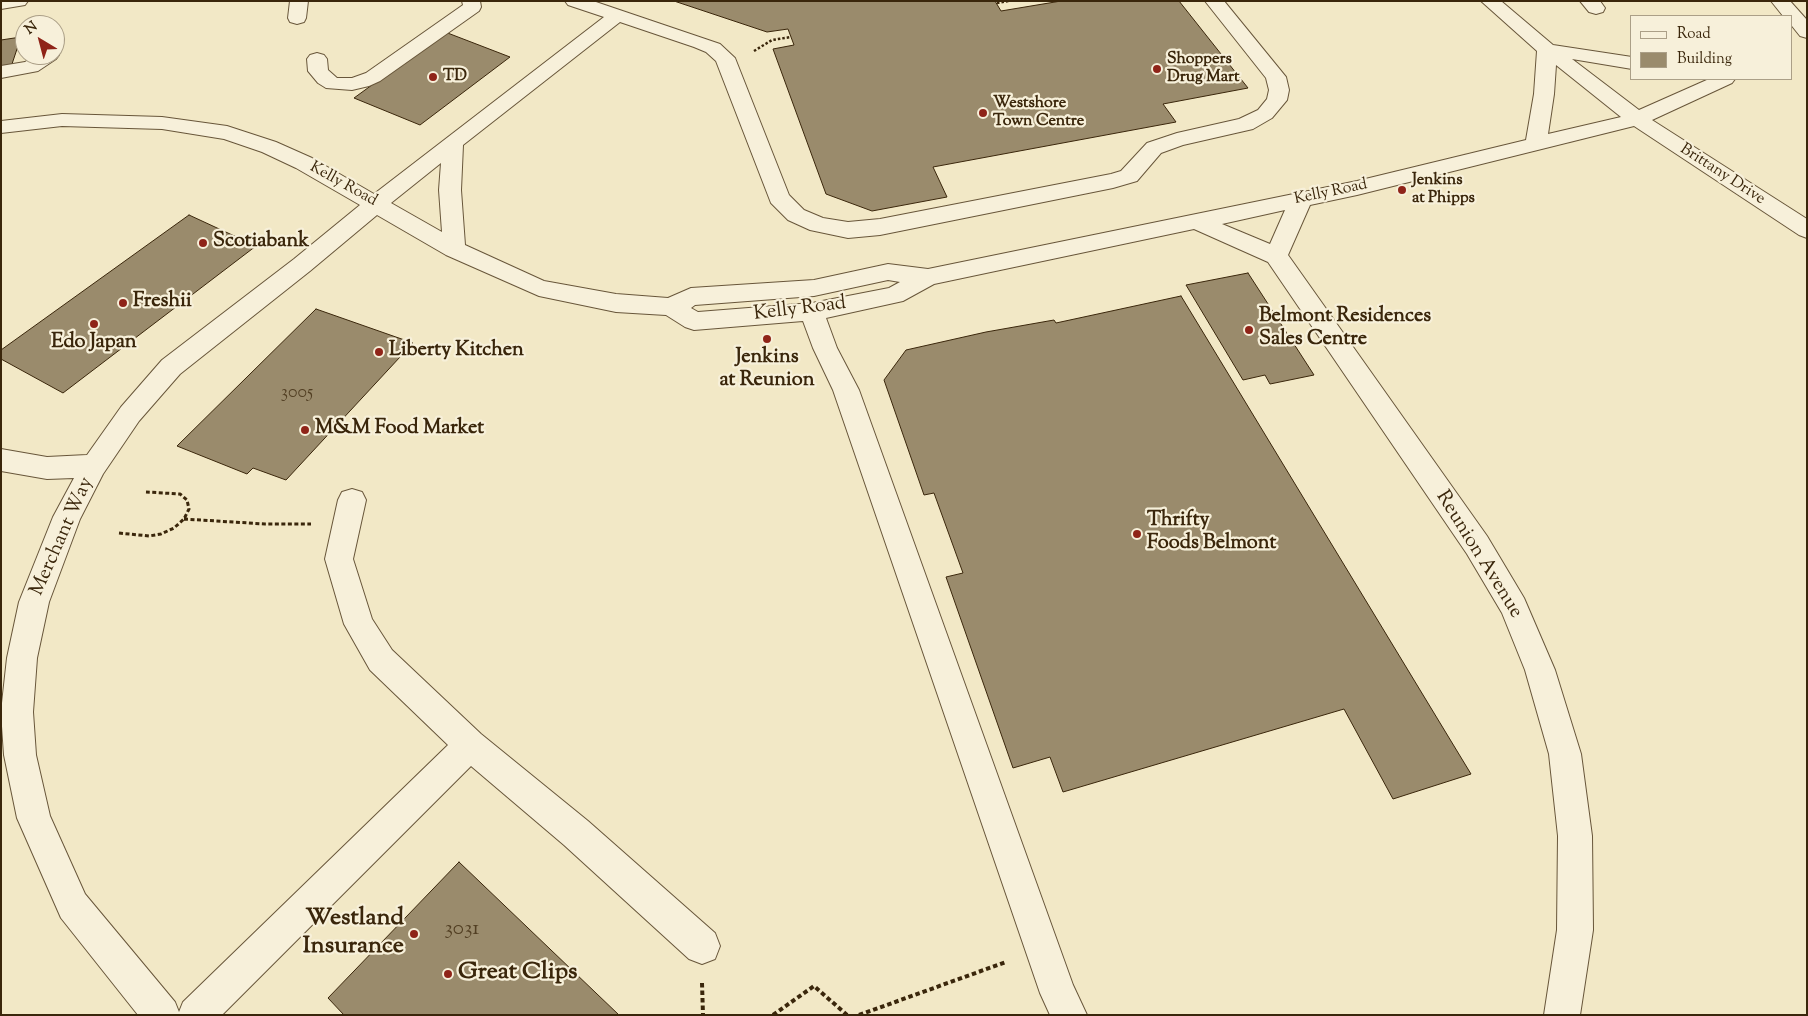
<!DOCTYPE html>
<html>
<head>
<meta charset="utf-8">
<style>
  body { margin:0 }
  #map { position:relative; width:1808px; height:1016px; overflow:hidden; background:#f2e8c6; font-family:"Sorts Mill Goudy",serif }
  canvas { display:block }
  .frame { position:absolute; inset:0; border:2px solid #3a260b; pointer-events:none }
  .legend { position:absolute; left:1630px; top:15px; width:162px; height:65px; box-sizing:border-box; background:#f7f0da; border:1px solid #ab9f87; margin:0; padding:6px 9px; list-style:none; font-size:15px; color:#3a260b }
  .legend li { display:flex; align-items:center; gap:10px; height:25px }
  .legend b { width:25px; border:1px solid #ab9f87 }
  .north { position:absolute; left:15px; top:15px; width:50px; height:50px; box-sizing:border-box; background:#f7f0da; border:1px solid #ab9f87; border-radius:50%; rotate:323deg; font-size:14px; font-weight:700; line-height:20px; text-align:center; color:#3a260b }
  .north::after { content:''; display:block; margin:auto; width:18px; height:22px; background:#8f2418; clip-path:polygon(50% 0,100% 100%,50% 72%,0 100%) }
</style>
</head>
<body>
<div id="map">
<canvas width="1808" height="1016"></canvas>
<div class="frame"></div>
<ul class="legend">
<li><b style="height:6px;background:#f7f0da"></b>Road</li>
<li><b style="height:14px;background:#9a8b6c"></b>Building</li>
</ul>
<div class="north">N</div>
</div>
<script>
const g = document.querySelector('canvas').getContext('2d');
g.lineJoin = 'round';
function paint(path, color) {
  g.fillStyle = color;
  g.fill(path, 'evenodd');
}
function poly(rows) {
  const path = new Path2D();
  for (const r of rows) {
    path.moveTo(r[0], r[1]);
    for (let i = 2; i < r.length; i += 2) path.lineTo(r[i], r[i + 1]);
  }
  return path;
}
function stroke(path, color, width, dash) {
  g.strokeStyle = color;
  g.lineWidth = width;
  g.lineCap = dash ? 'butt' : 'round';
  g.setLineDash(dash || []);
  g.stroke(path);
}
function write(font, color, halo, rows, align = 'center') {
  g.font = font + ' "Sorts Mill Goudy",serif';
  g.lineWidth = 4.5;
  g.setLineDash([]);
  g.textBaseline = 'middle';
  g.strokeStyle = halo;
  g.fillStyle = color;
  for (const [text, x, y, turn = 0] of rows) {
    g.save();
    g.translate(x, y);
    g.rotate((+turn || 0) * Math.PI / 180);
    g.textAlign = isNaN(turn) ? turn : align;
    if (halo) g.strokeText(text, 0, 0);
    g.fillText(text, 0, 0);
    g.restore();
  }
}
const building = poly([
  [674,1,995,1,1001,11,1061,1,1179,1,1248,88,1163,104,1176,122,933,167,947,197,872,211,826,194,773,49,794,45,788,29,767,32,674,1],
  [445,32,510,57,420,125,354,98,445,32],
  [21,37,11,67,1,68,1,40,21,37],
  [189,215,256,246,63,393,1,359,1,350,189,215],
  [1248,273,1314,375,1270,384,1265,375,1243,380,1186,285,1248,273],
  [1181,296,1471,774,1393,799,1344,709,1063,792,1050,757,1013,768,946,577,963,573,934,493,924,495,884,380,906,350,986,332,1054,320,1056,323,1181,296],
  [316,309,413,343,286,480,253,468,247,474,177,446,316,309],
  [459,862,619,1015,344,1015,328,998,459,862]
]);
paint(building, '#9a8b6c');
stroke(building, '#3a260b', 1);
const minor = poly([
  [1,1,28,1,25,5,1,9,1,1],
  [290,1,308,1,306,18,304,22,297,24,290,22,288,18,290,1],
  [462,1,480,1,481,7,479,11,380,81,369,86,352,90,326,88,318,83,308,71,307,59,310,55,317,53,324,55,327,59,328,70,337,78,352,78,366,73,463,5,462,1],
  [565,1,593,1,720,44,735,58,789,195,804,210,823,218,848,222,880,219,1111,174,1121,171,1147,143,1177,133,1239,119,1258,110,1267,99,1269,90,1266,78,1205,1,1224,1,1286,77,1289,90,1287,100,1272,118,1253,129,1183,145,1161,153,1137,181,1113,188,880,235,848,238,810,230,788,220,771,203,716,61,706,52,694,47,620,22,463,145,461,190,465,245,544,281,616,294,668,298,691,288,814,280,888,264,928,269,1357,181,1526,140,1534,94,1537,51,1481,1,1501,1,1553,45,1632,57,1632,69,1572,59,1639,110,1709,79,1735,79,1732,83,1652,120,1807,219,1807,238,1799,235,1634,126,1357,195,1310,205,1288,255,1487,536,1524,598,1555,670,1581,754,1592,836,1593,930,1580,1015,1544,1015,1557,930,1558,836,1549,754,1525,670,1502,613,1467,554,1268,262,1194,229,934,284,903,301,826,318,837,348,859,390,1073,985,1087,1015,1050,1015,1040,993,833,390,813,348,803,321,694,330,685,327,666,315,616,312,539,296,446,255,377,215,310,271,180,374,139,421,103,474,80,519,49,602,37,658,33,712,36,755,50,816,85,894,175,1002,179,1012,183,1002,448,745,370,670,344,624,325,559,338,500,342,492,352,489,362,492,366,500,353,559,372,619,392,650,481,734,588,821,715,933,720,946,715,959,702,964,689,959,564,845,471,766,222,1015,138,1015,61,918,17,818,4,755,1,712,7,658,19,602,53,517,74,478,47,479,1,471,1,449,47,457,87,455,121,407,162,360,294,259,360,205,296,168,262,152,224,139,162,129,62,126,1,133,1,121,62,114,162,117,227,126,276,142,312,158,374,194,604,17,568,5,565,1],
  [1556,65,1621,117,1548,134,1554,94,1556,65],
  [441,163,439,190,442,232,391,203,441,163],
  [1285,210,1270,244,1222,224,1285,210],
  [888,280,900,282,889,288,812,303,698,312,691,308,695,305,814,296,888,280],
  [1580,1,1600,1,1605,8,1603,12,1596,14,1589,12,1580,1],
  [1771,1,1790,1,1807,20,1807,38,1800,36,1792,26,1792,16,1783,16,1771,1],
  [55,51,59,55,56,59,38,71,1,78,1,66,25,62,36,55,55,55,55,51]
]);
stroke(minor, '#68563a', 2);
stroke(poly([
  [997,3,1009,1],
  [754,51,772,40,791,37]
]), '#3a260b', 2.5, [2.5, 2]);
stroke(poly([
  [184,519,265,524,311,524],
  [119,533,149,536,161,534,174,528,184,519,189,509,187,500,180,494,146,492]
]), '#3a260b', 3, [4, 2.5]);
stroke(poly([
  [702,983,703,1015],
  [773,1015,814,986,847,1015],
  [859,1015,1006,962]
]), '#3a260b', 4, [4.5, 3]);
paint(minor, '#f7f0da');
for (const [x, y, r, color] of [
  [1157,69,5,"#8f2418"],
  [433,77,5,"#8f2418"],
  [983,113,5,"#8f2418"],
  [1402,190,5,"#8f2418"],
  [203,243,5,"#8f2418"],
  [123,303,5,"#8f2418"],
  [94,324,5,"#8f2418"],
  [1249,330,5,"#8f2418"],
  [767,339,5,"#8f2418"],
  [379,352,5,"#8f2418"],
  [305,430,5,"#8f2418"],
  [1137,534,5,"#8f2418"],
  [414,934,5,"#8f2418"],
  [448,974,5,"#8f2418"]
]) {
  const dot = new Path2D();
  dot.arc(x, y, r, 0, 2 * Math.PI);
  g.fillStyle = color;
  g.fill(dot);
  stroke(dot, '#f7f0da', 2);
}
write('bold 16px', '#3a260b', '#f7f0da', [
  ["Shoppers",1167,60],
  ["Drug Mart",1167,78],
  ["TD",443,77],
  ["Westshore",993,104],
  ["Town Centre",993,122],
  ["Jenkins",1412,181],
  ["at Phipps",1412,199]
], 'left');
write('16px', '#3a260b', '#f7f0da', [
  ["Brittany Drive",1722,175,33],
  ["Kelly Road",343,185,29],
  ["Kelly Road",1331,193,-12]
]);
write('18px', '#523f23', null, [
  ["3005",297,394]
]);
write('bold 20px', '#3a260b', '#f7f0da', [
  ["Scotiabank",213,243],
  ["Freshii",133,303],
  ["Belmont Residences",1259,318],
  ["Sales Centre",1259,341],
  ["Edo Japan",94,344,"center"],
  ["Liberty Kitchen",389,352],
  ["Jenkins",767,359,"center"],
  ["at Reunion",767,382,"center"],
  ["M&M Food Market",315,430],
  ["Thrifty",1147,522],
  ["Foods Belmont",1147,545]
], 'left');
write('20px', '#3a260b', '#f7f0da', [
  ["Kelly Road",800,310,-7],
  ["Merchant Way",63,537,-66],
  ["Reunion Avenue",1478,555,58]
]);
write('21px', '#523f23', null, [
  ["3031",462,930]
]);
write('bold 24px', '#3a260b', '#f7f0da', [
  ["Westland",404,920],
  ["Insurance",404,948],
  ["Great Clips",458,974,"left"]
], 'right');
</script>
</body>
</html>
